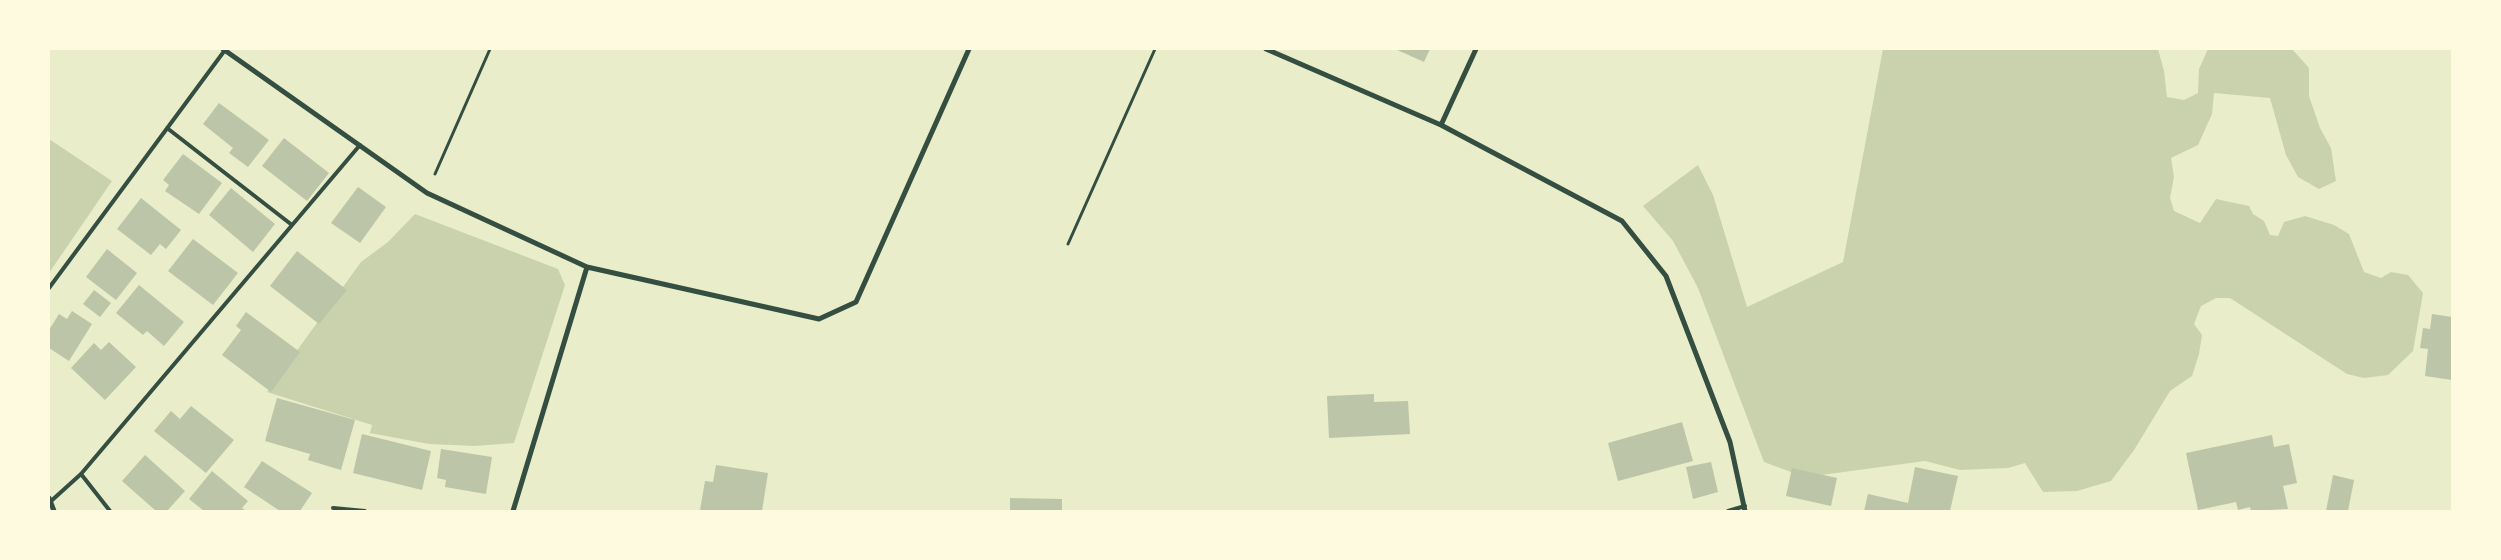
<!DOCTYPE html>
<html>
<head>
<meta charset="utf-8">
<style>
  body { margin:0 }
  #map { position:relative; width:2501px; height:560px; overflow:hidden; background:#e9edc9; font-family:"Open Sans",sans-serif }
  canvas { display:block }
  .frame { position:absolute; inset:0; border:50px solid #fefae0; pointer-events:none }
</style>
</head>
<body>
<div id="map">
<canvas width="2501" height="560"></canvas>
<div class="frame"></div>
</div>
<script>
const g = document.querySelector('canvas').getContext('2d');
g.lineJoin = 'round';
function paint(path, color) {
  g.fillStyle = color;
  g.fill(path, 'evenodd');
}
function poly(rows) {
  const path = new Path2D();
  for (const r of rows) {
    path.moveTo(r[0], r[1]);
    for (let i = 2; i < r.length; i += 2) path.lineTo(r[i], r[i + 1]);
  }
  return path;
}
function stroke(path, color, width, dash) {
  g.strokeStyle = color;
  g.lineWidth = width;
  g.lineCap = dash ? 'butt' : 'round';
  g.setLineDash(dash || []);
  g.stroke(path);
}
paint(poly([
  [1883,49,2158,49,2164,71,2167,97,2184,100,2198,93,2199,69,2208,49,2292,49,2309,68,2309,96,2320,128,2331,148,2336,181,2319,189,2298,177,2286,155,2270,98,2214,93,2212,114,2198,145,2171,158,2174,177,2170,198,2174,211,2200,223,2216,199,2249,206,2253,214,2264,221,2270,235,2278,236,2284,222,2305,216,2334,225,2349,234,2364,272,2381,278,2391,272,2408,275,2423,293,2413,351,2388,375,2364,378,2347,374,2230,298,2216,298,2201,306,2194,324,2202,335,2199,354,2192,376,2170,391,2134,450,2111,481,2077,491,2043,492,2025,463,2008,468,1960,470,1925,461,1814,476,1791,472,1764,462,1698,288,1673,241,1643,206,1698,165,1713,195,1747,307,1843,262],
  [49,139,112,181,49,273],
  [415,214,558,269,565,285,514,443,475,446,429,444,370,433,372,425,267,392,361,262,388,242]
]), '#cad2ad');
paint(poly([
  [1395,49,1430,49,1424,62],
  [219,103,269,140,248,167,229,153,233,148,203,124],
  [284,138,329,173,307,201,262,166],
  [183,154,222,183,199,214,165,191,169,185,163,180],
  [358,187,386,207,360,243,331,223],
  [231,188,275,224,253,252,209,215],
  [141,198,181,230,166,249,160,244,151,255,117,229],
  [193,239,238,273,213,305,168,271],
  [107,249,137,273,116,300,86,277],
  [297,251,347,290,319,324,270,286],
  [139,285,184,322,164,346,147,331,143,335,116,313],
  [94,290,111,303,100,317,83,304],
  [72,311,92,324,69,361,49,348,49,330,59,314,67,319],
  [246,312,300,352,271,392,222,355,241,330,236,326],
  [2432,314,2452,317,2452,380,2425,376,2428,349,2420,348,2423,328,2430,329],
  [109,342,136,367,105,400,71,368,94,343,101,350],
  [1374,394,1374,402,1408,401,1410,434,1329,438,1327,396],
  [277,398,355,420,341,470,308,460,310,454,265,441],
  [191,406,234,440,206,473,154,431,171,411,180,419],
  [1682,422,1693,461,1618,481,1608,443],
  [362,434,431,451,422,490,353,473],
  [2272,435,2274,447,2289,444,2297,483,2283,486,2288,509,2251,511,2250,507,2238,510,2236,502,2198,510,2186,453],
  [441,449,492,457,486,494,445,487,446,480,437,478],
  [145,455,185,491,167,511,156,511,122,481],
  [262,461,312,493,300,511,280,511,244,487],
  [1711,462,1718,492,1693,499,1686,467],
  [716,465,768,473,762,511,700,510,705,481,713,482],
  [1915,467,1958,476,1950,511,1864,511,1868,494,1908,503],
  [1792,468,1837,478,1831,506,1786,496],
  [212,471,248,501,242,508,246,511,204,511,189,499],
  [2333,475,2354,480,2348,511,2326,511],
  [1010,498,1062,499,1062,511,1010,511]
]), '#bcc5a7');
stroke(poly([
  [435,174,490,49],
  [1068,244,1155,49]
]), '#344e41', 3);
stroke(poly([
  [167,128,292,225],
  [49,288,225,50],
  [81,474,110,511],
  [50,502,81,474,360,145],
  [333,508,365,511],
  [1728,511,1745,506]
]), '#344e41', 4);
stroke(poly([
  [223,49,427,193,587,267,819,319,856,302,969,49],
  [1266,49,1441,125,1622,221,1666,276,1730,442,1745,511],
  [1441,125,1476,49],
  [49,498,54,511],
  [513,511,587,267]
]), '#344e41', 5);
</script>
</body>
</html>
